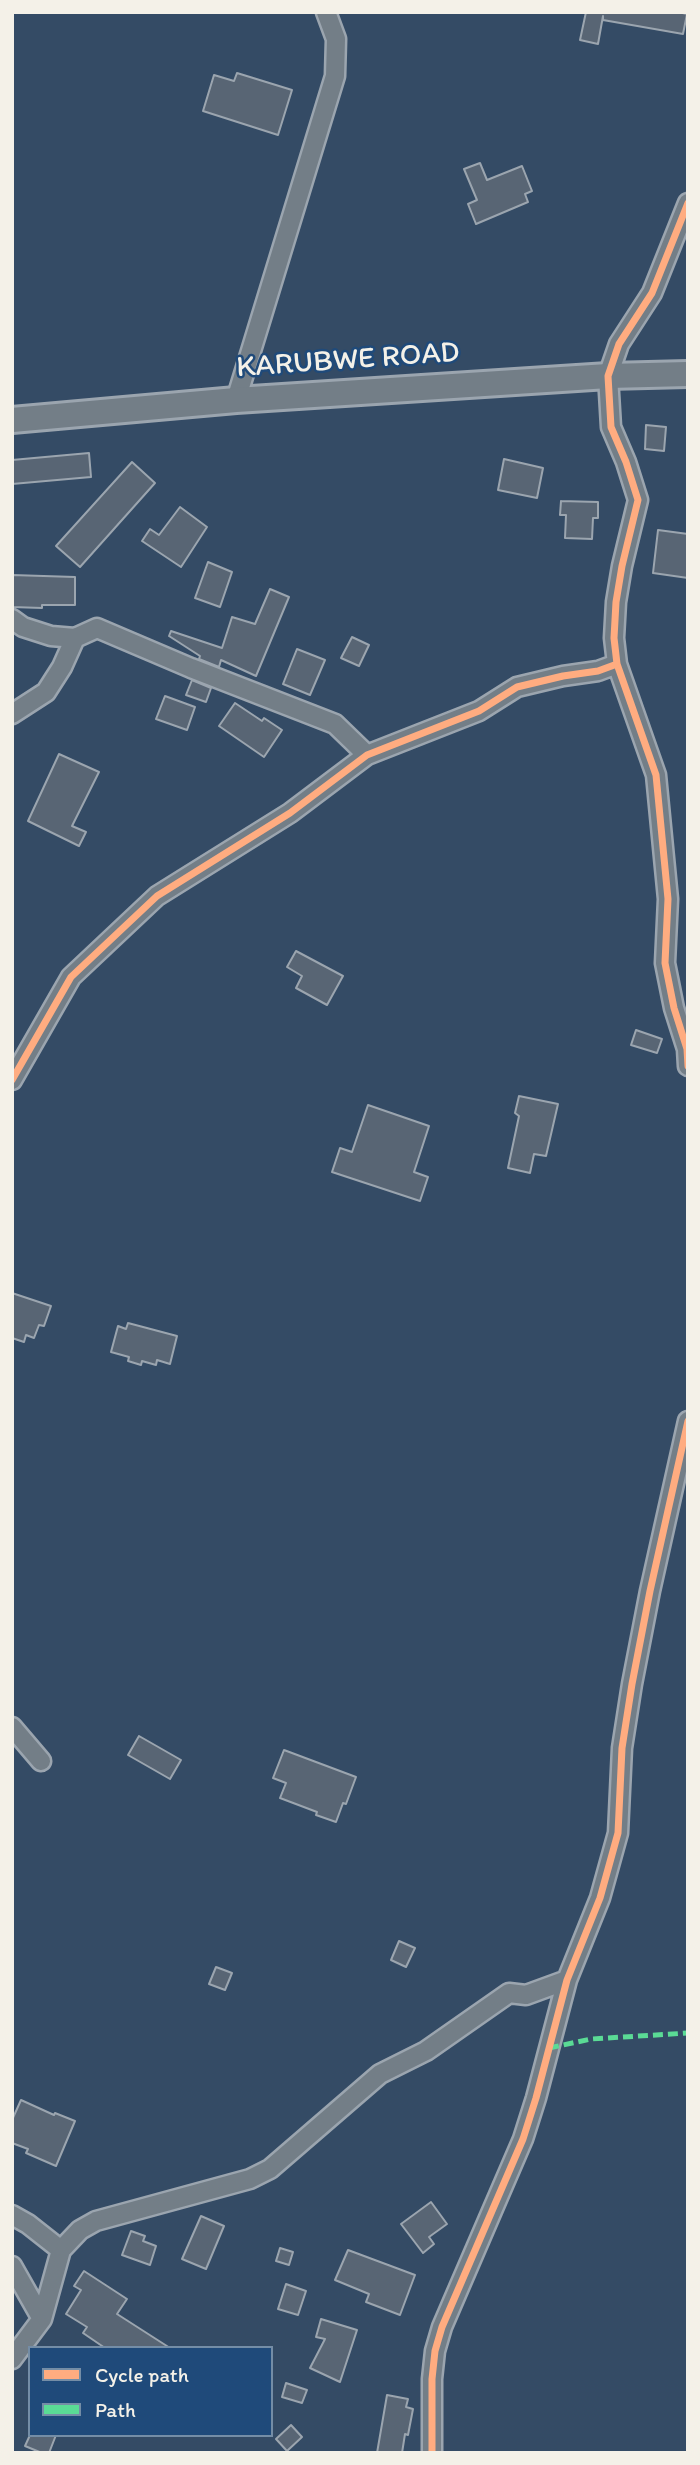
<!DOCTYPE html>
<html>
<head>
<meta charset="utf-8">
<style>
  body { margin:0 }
  #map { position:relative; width:700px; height:2465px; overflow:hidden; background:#344b65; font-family:Itim,sans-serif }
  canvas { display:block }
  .frame { position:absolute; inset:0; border:14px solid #f4f1e8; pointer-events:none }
  .legend { position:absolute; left:28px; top:2346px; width:245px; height:91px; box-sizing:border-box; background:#1f4a7a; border:2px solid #748da6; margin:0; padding:9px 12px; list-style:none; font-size:21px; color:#f4f1e8 }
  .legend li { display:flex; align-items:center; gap:14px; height:35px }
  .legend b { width:35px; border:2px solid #748da6 }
</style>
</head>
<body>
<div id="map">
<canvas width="700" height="2465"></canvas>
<div class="frame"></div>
<ul class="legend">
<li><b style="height:9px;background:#ffac80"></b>Cycle path</li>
<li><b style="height:9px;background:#5adb95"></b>Path</li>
</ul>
</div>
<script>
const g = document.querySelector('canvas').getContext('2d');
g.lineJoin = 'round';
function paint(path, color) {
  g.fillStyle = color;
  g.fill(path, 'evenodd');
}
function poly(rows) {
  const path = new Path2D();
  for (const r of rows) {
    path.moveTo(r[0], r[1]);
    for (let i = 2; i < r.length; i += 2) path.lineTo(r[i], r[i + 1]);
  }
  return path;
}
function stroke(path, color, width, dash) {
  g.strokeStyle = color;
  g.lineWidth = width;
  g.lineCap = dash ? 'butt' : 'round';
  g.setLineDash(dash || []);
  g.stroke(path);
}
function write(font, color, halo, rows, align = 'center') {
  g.font = font + ' Itim,sans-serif';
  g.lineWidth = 5;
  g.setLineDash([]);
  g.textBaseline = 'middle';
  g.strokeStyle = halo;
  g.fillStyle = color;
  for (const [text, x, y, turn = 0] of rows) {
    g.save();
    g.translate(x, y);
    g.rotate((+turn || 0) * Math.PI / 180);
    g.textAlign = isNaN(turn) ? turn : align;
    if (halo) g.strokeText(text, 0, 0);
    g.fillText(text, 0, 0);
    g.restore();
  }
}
const building = poly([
  [586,12,678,12,687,14,683,34,603,20,603,16,598,44,580,40,586,12],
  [237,73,292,90,278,135,203,111,214,75,234,81,237,73],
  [480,163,487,180,522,166,532,191,525,194,528,202,476,224,468,204,477,200,464,169,480,163],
  [646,425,666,427,664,451,645,449,646,425],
  [89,453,91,477,12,484,12,460,89,453],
  [504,459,543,468,537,498,498,490,504,459],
  [132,462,155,483,80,567,56,546,132,462],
  [561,501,598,502,598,518,593,518,592,539,565,538,566,515,560,515,561,501],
  [180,507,207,527,181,567,142,541,150,529,159,535,180,507],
  [658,530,688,534,688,578,653,573,658,530],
  [208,562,232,572,220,607,195,598,208,562],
  [12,575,75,577,75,605,42,605,42,608,12,607,12,575],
  [270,589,289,597,256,676,221,660,219,667,199,659,200,656,169,636,171,631,222,648,232,617,255,624,270,589],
  [352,637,369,645,359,666,341,658,352,637],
  [297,649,325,660,310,695,283,684,297,649],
  [192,680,211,688,206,702,186,695,192,680],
  [165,696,195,707,187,730,156,719,165,696],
  [235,703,262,721,264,718,282,730,264,757,219,726,235,703],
  [59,754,99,772,72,826,86,832,79,846,28,821,59,754],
  [296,951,343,976,327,1005,296,988,302,976,287,967,296,951],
  [636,1030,662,1039,657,1053,631,1045,636,1030],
  [519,1096,558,1104,546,1156,534,1154,530,1173,508,1168,519,1116,515,1113,519,1096],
  [368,1105,429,1126,414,1172,428,1177,420,1201,332,1172,340,1148,352,1152,368,1105],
  [12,1293,51,1306,44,1326,39,1325,34,1338,26,1335,24,1342,12,1338,12,1293],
  [128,1323,177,1336,170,1364,157,1360,156,1365,142,1361,141,1365,128,1361,129,1357,111,1352,118,1326,126,1329,128,1323],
  [139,1736,181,1760,170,1779,128,1755,139,1736],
  [284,1750,356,1777,346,1804,343,1803,336,1822,316,1815,317,1812,280,1798,286,1783,273,1778,284,1750],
  [399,1941,415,1948,406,1967,391,1960,399,1941],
  [216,1967,232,1973,225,1990,209,1984,216,1967],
  [21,2100,54,2115,55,2113,75,2121,56,2166,26,2153,28,2149,12,2143,12,2120,21,2100],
  [431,2202,447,2224,429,2237,434,2244,423,2253,401,2224,431,2202],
  [201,2216,224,2226,206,2269,182,2259,201,2216],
  [131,2231,145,2236,143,2241,156,2246,150,2265,122,2255,131,2231],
  [280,2248,293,2252,289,2265,276,2261,280,2248],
  [348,2250,415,2275,400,2315,366,2302,369,2294,335,2280,348,2250],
  [84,2271,127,2299,117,2314,170,2348,105,2348,83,2333,87,2327,66,2314,81,2290,74,2286,84,2271],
  [286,2284,306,2291,298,2315,278,2309,286,2284],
  [321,2319,357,2330,340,2382,310,2368,325,2339,316,2337,321,2319],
  [286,2383,307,2390,302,2403,282,2397,286,2383],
  [387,2395,408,2399,406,2407,413,2409,408,2435,405,2434,402,2453,377,2453,387,2395],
  [291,2425,302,2437,287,2451,276,2439,291,2425],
  [30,2435,56,2435,49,2453,42,2453,25,2446,30,2435]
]);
paint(building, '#586574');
stroke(building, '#9ba5af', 2);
const street = poly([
  [688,203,652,293,619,344,608,376,611,427,626,462,638,500,622,566,616,602,614,638,617,664,656,775,668,899,665,963,674,1008,687,1049,688,1066],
  [236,400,335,76,336,39,326,12],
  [12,619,23,627,51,636,75,638,97,628,191,668,335,724,367,755],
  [12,714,46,692,62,667,75,638],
  [12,1080,71,977,157,896,290,813,367,755,479,711,517,687,563,676,598,671,617,664],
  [12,1727,41,1761],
  [12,2215,28,2224,61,2250],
  [12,2266,42,2319],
  [12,2359,42,2319,61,2250,80,2230,96,2221,250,2179,270,2169,380,2074,426,2051,509,1993,526,1995,567,1980],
  [432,2453,432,2379,435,2351,442,2327,523,2139,536,2098,567,1980,600,1898,618,1833,622,1748,632,1684,650,1591,688,1421]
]);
const secondary = poly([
  [12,420,236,400,608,376,688,374]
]);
stroke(street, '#9ba5af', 23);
stroke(secondary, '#9ba5af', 30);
stroke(street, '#737e87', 18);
stroke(secondary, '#737e87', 24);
stroke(poly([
  [549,2048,591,2039,688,2033]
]), '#5adb95', 5, [10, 5]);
stroke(poly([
  [688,203,652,293,619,344,608,376,611,427,626,462,638,500,622,566,616,602,614,638,617,664,656,775,668,899,665,963,674,1008,687,1049,688,1066],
  [12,1080,71,977,157,896,290,813,367,755,479,711,517,687,563,676,598,671,617,664],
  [432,2453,432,2379,435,2351,442,2327,523,2139,536,2098,567,1980,600,1898,618,1833,622,1748,632,1684,650,1591,688,1421]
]), '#ffac80', 7);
write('30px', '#f4f1e8', '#1f4a7a', [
  ["KARUBWE ROAD",348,361,-4]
]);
</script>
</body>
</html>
